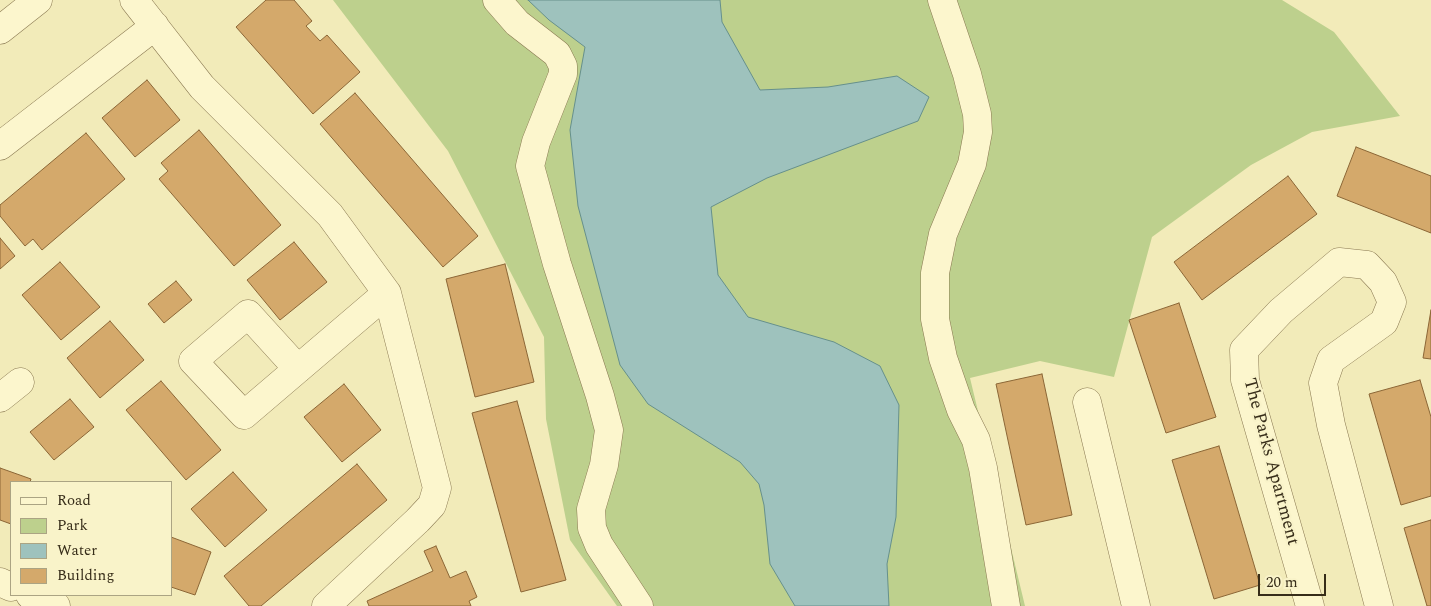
<!DOCTYPE html>
<html>
<head>
<meta charset="utf-8">
<style>
  body { margin:0 }
  #map { position:relative; width:1431px; height:606px; overflow:hidden; background:#f2ebb9; font-family:Spectral,serif }
  canvas { display:block }
  .legend { position:absolute; left:10px; top:481px; width:162px; height:115px; box-sizing:border-box; background:#f9f3c9; border:1px solid #aba483; margin:0; padding:6px 9px; list-style:none; font-size:15px; color:#372d19 }
  .legend li { display:flex; align-items:center; gap:10px; height:25px }
  .legend b { width:25px; border:1px solid #aba483 }
  .scale { position:absolute; left:1258px; top:574px; width:68px; height:22px; box-sizing:border-box; border:2px solid #372d19; border-top:0; padding-left:6px; font-size:15px; line-height:18px; white-space:nowrap; color:#372d19; -webkit-text-stroke:4px #f9f3c9; paint-order:stroke }
</style>
</head>
<body>
<div id="map">
<canvas width="1431" height="606"></canvas>
<ul class="legend">
<li><b style="height:6px;background:#fcf6cd"></b>Road</li>
<li><b style="height:14px;background:#bdd08d"></b>Park</li>
<li><b style="height:14px;background:#9ec2bd"></b>Water</li>
<li><b style="height:14px;background:#d4a96b"></b>Building</li>
</ul>
<div class="scale">20 m</div>
</div>
<script>
const g = document.querySelector('canvas').getContext('2d');
g.lineJoin = 'round';
function paint(path, color) {
  g.fillStyle = color;
  g.fill(path, 'evenodd');
}
function poly(rows) {
  const path = new Path2D();
  for (const r of rows) {
    path.moveTo(r[0], r[1]);
    for (let i = 2; i < r.length; i += 2) path.lineTo(r[i], r[i + 1]);
  }
  return path;
}
function stroke(path, color, width, dash) {
  g.strokeStyle = color;
  g.lineWidth = width;
  g.lineCap = dash ? 'butt' : 'round';
  g.setLineDash(dash || []);
  g.stroke(path);
}
function write(font, color, halo, rows, align = 'center') {
  g.font = font + ' Spectral,serif';
  g.lineWidth = 4.5;
  g.setLineDash([]);
  g.textBaseline = 'middle';
  g.strokeStyle = halo;
  g.fillStyle = color;
  for (const [text, x, y, turn = 0] of rows) {
    g.save();
    g.translate(x, y);
    g.rotate((+turn || 0) * Math.PI / 180);
    g.textAlign = isNaN(turn) ? turn : align;
    if (halo) g.strokeText(text, 0, 0);
    g.fillText(text, 0, 0);
    g.restore();
  }
}
paint(poly([
  [333,0,1282,0,1334,32,1400,116,1312,132,1251,165,1152,237,1114,377,1040,361,970,378,1025,606,617,606,570,540,546,419,544,337,448,151]
]), '#bdd08d');
const water = poly([
  [528,0,720,0,722,22,760,90,828,87,897,76,929,97,918,121,767,178,711,207,718,275,748,317,834,342,880,366,899,405,896,517,887,564,889,606,795,606,770,564,764,505,759,484,740,462,648,404,620,365,578,206,570,130,585,47,549,20,528,0]
]);
paint(water, '#9ec2bd');
stroke(water, '#66908c', 1);
const building = poly([
  [266,0,294,0,312,21,306,26,320,41,327,35,360,72,313,114,236,27,266,0],
  [147,80,180,120,135,157,102,118,147,80],
  [355,93,478,236,443,267,320,124,355,93],
  [199,130,281,225,234,266,159,179,168,171,161,163,199,130],
  [86,133,125,179,42,250,33,239,25,246,0,216,0,205,86,133],
  [1356,147,1431,176,1431,233,1337,196,1356,147],
  [1288,176,1317,214,1202,300,1174,262,1288,176],
  [0,238,15,256,0,269,0,238],
  [294,242,327,282,280,320,247,280,294,242],
  [60,262,100,307,61,340,22,295,60,262],
  [505,264,534,382,475,397,446,279,505,264],
  [176,281,192,300,164,323,148,304,176,281],
  [1179,303,1216,417,1166,433,1129,320,1179,303],
  [1431,310,1431,359,1423,358,1431,310],
  [110,321,144,360,100,398,67,358,110,321],
  [1042,374,1072,515,1026,525,996,384,1042,374],
  [1420,380,1431,417,1431,496,1401,505,1369,394,1420,380],
  [161,381,221,450,186,480,126,410,161,381],
  [344,384,381,430,342,462,304,417,344,384],
  [70,399,94,427,54,460,30,432,70,399],
  [517,401,566,580,521,592,472,413,517,401],
  [1219,446,1260,585,1214,599,1172,460,1219,446],
  [357,464,387,500,261,606,249,606,224,576,357,464],
  [0,468,31,479,30,482,11,482,11,524,0,520,0,468],
  [233,472,267,510,225,547,191,509,233,472],
  [1431,520,1431,606,1427,606,1404,528,1431,520],
  [171,537,211,552,195,595,171,587,171,537],
  [436,546,450,578,466,571,477,597,469,601,471,606,369,606,367,601,433,571,424,551,436,546]
]);
paint(building, '#d4a96b');
stroke(building, '#8b6636', 1);
const minor = poly([
  [134,0,202,87,330,215,387,293,437,488,432,505,418,520,326,606],
  [497,0,517,23,557,54,563,66,563,74,536,142,530,166,557,264,600,396,609,430,604,465,591,509,592,528,599,545,639,606],
  [942,0,967,74,977,114,978,132,972,164,943,234,935,273,935,319,943,358,961,410,976,440,983,468,1006,606],
  [0,30,38,0],
  [0,146,155,26],
  [298,369,248,314,193,361,244,415,387,293],
  [0,398,20,382],
  [1087,402,1136,606],
  [0,582,11,587],
  [30,595,56,606],
  [1310,606,1245,380,1244,350,1281,311,1339,262,1367,265,1383,282,1392,302,1384,322,1331,360,1323,383,1331,425,1379,606]
]);
stroke(minor, '#8a7952', 29);
stroke(minor, '#fcf6cd', 28);
write('18px', '#372d19', '#f9f3c9', [
  ["The Parks Apartment",1270,462,75]
]);
</script>
</body>
</html>
